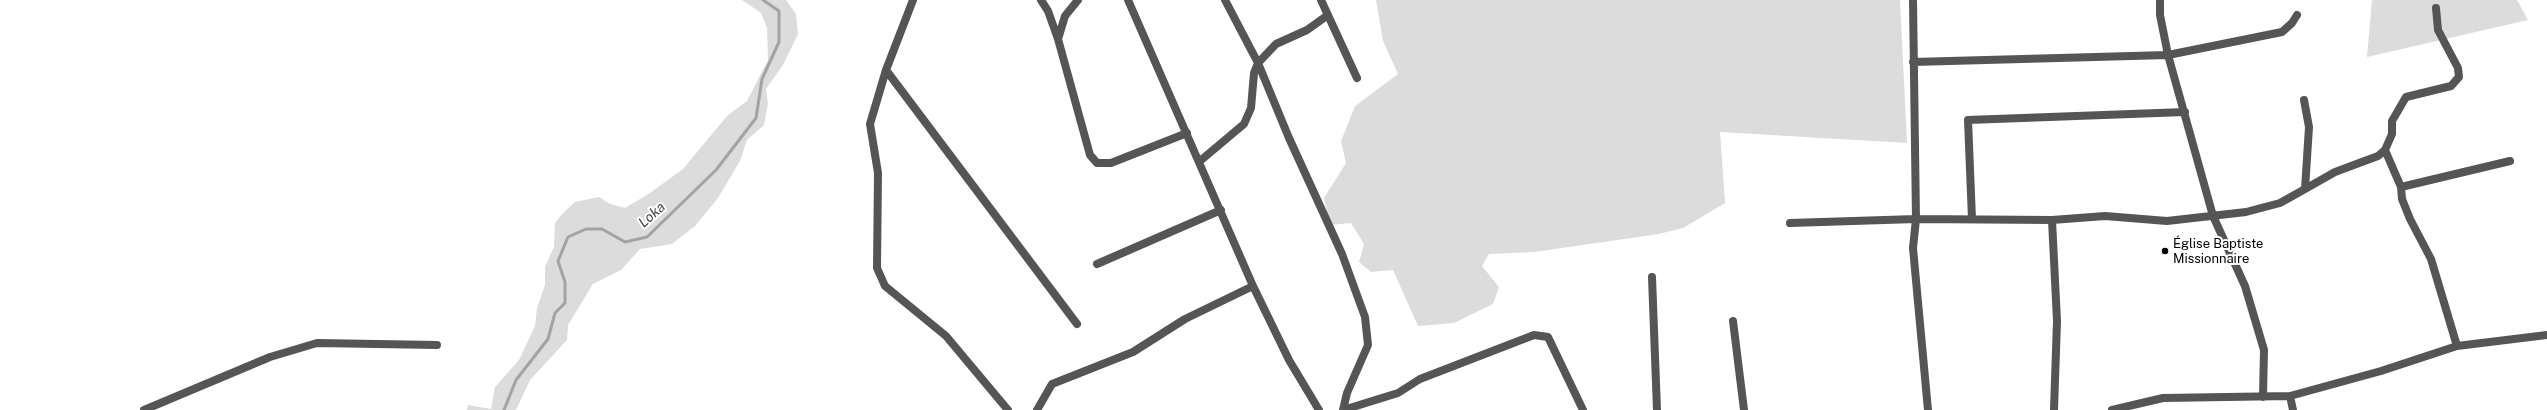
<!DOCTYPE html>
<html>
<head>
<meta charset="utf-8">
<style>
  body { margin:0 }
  canvas { display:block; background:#fff }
</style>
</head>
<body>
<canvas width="2547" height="410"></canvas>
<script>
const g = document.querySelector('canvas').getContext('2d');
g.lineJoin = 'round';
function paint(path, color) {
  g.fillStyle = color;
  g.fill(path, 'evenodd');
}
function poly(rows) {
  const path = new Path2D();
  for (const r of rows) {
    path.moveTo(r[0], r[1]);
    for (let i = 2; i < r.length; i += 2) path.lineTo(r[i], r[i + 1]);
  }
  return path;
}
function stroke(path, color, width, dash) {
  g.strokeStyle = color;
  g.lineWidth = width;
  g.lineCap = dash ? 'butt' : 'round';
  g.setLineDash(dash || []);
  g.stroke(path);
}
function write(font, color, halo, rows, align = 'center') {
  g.font = font + ' "Public Sans",sans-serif';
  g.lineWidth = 4;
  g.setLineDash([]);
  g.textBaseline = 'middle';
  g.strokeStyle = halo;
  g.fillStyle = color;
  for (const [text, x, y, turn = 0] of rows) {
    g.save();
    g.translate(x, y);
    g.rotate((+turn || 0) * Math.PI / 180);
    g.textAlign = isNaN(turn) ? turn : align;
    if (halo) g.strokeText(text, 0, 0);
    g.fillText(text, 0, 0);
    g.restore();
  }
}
paint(poly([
  [742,0,786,0,796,14,798,34,783,65,766,89,768,103,764,125,747,140,740,161,718,198,695,226,672,244,640,249,621,270,593,284,568,325,567,340,530,380,516,410,467,410,468,405,491,409,495,387,519,360,535,326,537,308,545,285,545,267,554,247,555,223,562,214,575,202,599,197,610,204,625,208,650,193,683,169,727,116,747,101,768,60,767,28,761,13],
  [1376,0,1900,0,1907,143,1720,132,1725,203,1683,228,1659,234,1534,252,1489,254,1482,266,1499,287,1493,304,1454,323,1418,326,1393,270,1371,272,1359,262,1364,244,1351,223,1330,225,1324,198,1346,163,1341,141,1355,106,1398,74,1383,41],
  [2372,0,2517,0,2528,20,2367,57]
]), '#dcdcdc');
stroke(poly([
  [504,410,516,380,548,339,555,313,565,303,565,282,558,261,568,237,586,229,602,229,625,242,647,237,716,170,756,118,762,79,779,42,779,11,763,0]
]), '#a3a3a3', 3);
stroke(poly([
  [913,0,886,70,870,124,878,173,877,268,885,286,946,336,1008,410],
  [1041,0,1048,11,1058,39,1090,155,1097,163,1111,163,1187,133],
  [1128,0,1253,286,1289,360,1319,410],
  [1225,0,1258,63,1289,138,1342,254,1365,317,1368,345,1347,393,1343,410],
  [1321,0,1357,78],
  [1913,0,1916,219,1913,248,1928,410],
  [2160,0,2160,15,2168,55,2213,216,2245,286,2264,350,2263,397],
  [1058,39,1065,16,1078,0],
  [1913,62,2168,55,2282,32,2292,23,2297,15],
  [886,70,1077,324],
  [2385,150,2401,187],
  [1200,161,1244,124,1251,108,1254,73,1258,63,1276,44,1307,30,1328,15],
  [2305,189,2335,172,2378,156,2385,150,2392,134,2392,121,2406,97,2451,86,2459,77,2458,68,2438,30,2436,8],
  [1972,219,1968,120,2185,112],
  [2052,220,2057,321,2054,410],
  [1790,223,1916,219,2052,220,2105,216,2167,221,2246,212,2280,203,2305,189,2309,127,2304,100],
  [1097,264,1221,210],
  [1652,277,1657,410],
  [1733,321,1744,410],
  [2457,346,2431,259,2410,219,2402,199,2401,187,2510,161],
  [2290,396,2293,410],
  [144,410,270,357,317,343,437,345],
  [1037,410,1052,384,1133,352,1185,319,1253,286],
  [1343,410,1398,393,1420,379,1534,335,1548,337,1583,410],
  [2112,410,2163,398,2290,396,2381,371,2457,346,2547,335]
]), '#555', 8);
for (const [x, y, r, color] of [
  [2165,251,4,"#000"]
]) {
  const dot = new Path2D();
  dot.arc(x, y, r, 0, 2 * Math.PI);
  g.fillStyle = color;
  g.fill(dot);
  stroke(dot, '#fff', 1.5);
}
write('13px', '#000', '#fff', [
  ["Église Baptiste",2173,244],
  ["Missionnaire",2173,259]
], 'left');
write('italic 14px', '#444', '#fff', [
  ["Loka",652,215,-42]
]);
</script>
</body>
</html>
